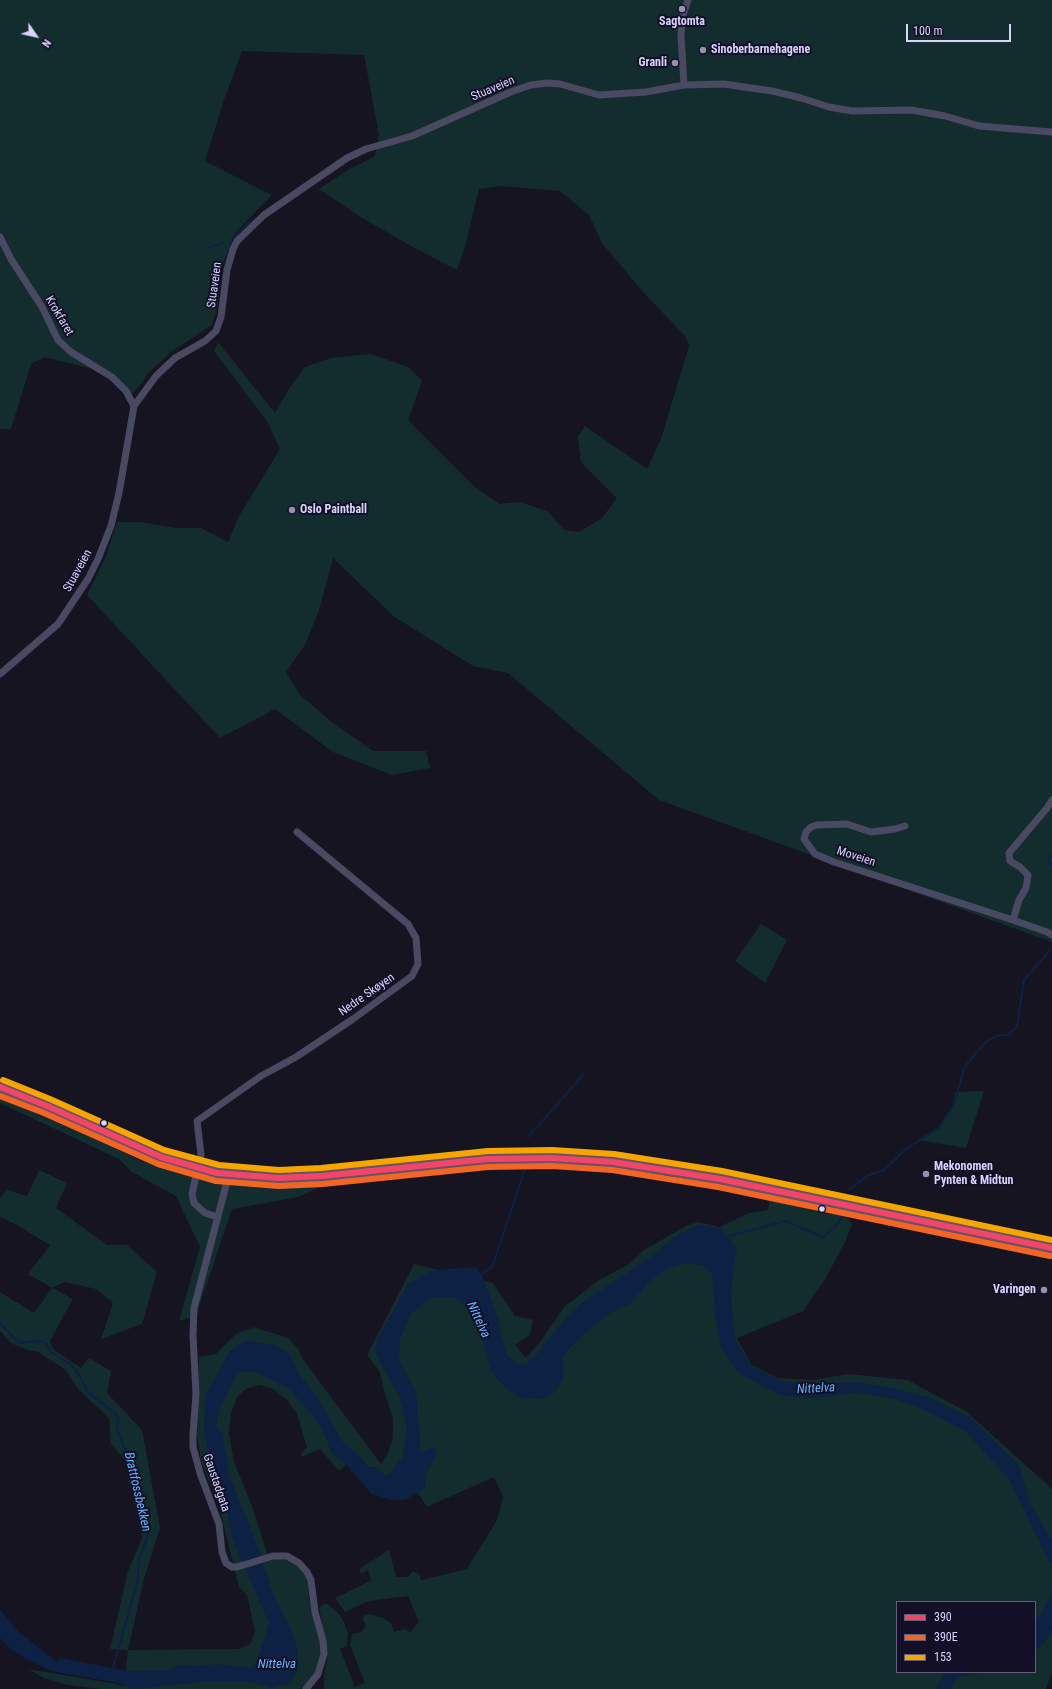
<!DOCTYPE html>
<html>
<head>
<meta charset="utf-8">
<style>
  body { margin:0 }
  #map { position:relative; width:1052px; height:1689px; overflow:hidden; background:#161421; font-family:"Roboto Condensed",sans-serif }
  canvas { display:block }
  .legend { position:absolute; left:896px; top:1601px; width:140px; height:72px; box-sizing:border-box; background:#130f26; border:1px solid #625e7d; margin:0; padding:5px 7px; list-style:none; font-size:12px; color:#d9d4ff }
  .legend li { display:flex; align-items:center; gap:8px; height:20px }
  .legend b { width:20px; border:1px solid #625e7d }
  .north { position:absolute; left:16px; top:16px; width:40px; height:40px; -webkit-text-stroke:3px #130f26; paint-order:stroke; rotate:124deg; font-size:11px; font-weight:700; line-height:16px; text-align:center; color:#d9d4ff }
  .north::after { content:''; display:block; margin:auto; width:14px; height:18px; background:#d9d4ff; clip-path:polygon(50% 0,100% 100%,50% 72%,0 100%) }
  .scale { position:absolute; left:906px; top:24px; width:105px; height:18px; box-sizing:border-box; border:2px solid #d9d4ff; border-top:0; padding-left:5px; font-size:12px; line-height:14px; white-space:nowrap; color:#d9d4ff; -webkit-text-stroke:3px #130f26; paint-order:stroke }
</style>
</head>
<body>
<div id="map">
<canvas width="1052" height="1689"></canvas>
<ul class="legend">
<li><b style="height:5px;background:#f34667"></b>390</li>
<li><b style="height:5px;background:#f26522"></b>390E</li>
<li><b style="height:5px;background:#f7a600"></b>153</li>
</ul>
<div class="north">N</div>
<div class="scale">100 m</div>
</div>
<script>
const g = document.querySelector('canvas').getContext('2d');
g.lineJoin = 'round';
function paint(path, color) {
  g.fillStyle = color;
  g.fill(path, 'evenodd');
}
function poly(rows) {
  const path = new Path2D();
  for (const r of rows) {
    path.moveTo(r[0], r[1]);
    for (let i = 2; i < r.length; i += 2) path.lineTo(r[i], r[i + 1]);
  }
  return path;
}
function stroke(path, color, width, dash) {
  g.strokeStyle = color;
  g.lineWidth = width;
  g.lineCap = dash ? 'butt' : 'round';
  g.setLineDash(dash || []);
  g.stroke(path);
}
function write(font, color, halo, rows, align = 'center') {
  g.font = font + ' "Roboto Condensed",sans-serif';
  g.lineWidth = 4;
  g.setLineDash([]);
  g.textBaseline = 'middle';
  g.strokeStyle = halo;
  g.fillStyle = color;
  for (const [text, x, y, turn = 0] of rows) {
    g.save();
    g.translate(x, y);
    g.rotate((+turn || 0) * Math.PI / 180);
    g.textAlign = isNaN(turn) ? turn : align;
    if (halo) g.strokeText(text, 0, 0);
    g.fillText(text, 0, 0);
    g.restore();
  }
}
paint(poly([
  [0,0,1052,0,1052,942,659,800,508,673,473,666,393,616,333,558,319,610,305,645,286,672,299,694,333,723,373,751,426,751,430,768,392,775,333,752,275,709,220,738,87,595,106,556,117,522,141,522,175,528,201,528,228,542,239,516,280,449,267,421,214,351,218,342,275,413,290,387,305,367,331,358,371,354,408,367,422,381,408,420,474,486,499,504,520,502,547,511,565,530,579,532,602,518,617,498,581,462,578,437,585,426,647,469,661,439,689,346,685,336,644,293,602,243,589,215,560,191,502,186,479,189,465,247,457,270,418,250,362,218,319,189,348,170,375,156,379,135,364,55,242,51,224,100,205,161,272,195,235,233,219,273,218,305,212,325,171,352,148,373,139,387,130,395,100,371,44,357,31,364,11,429,0,429],
  [761,924,787,940,765,983,735,961],
  [984,1091,966,1148,917,1140,939,1128,954,1104,955,1092],
  [0,1098,25,1104,141,1161,189,1175,241,1183,327,1184,298,1197,232,1209,196,1316,179,1321,200,1247,176,1196,132,1172,119,1159,0,1103],
  [39,1170,67,1183,56,1208,107,1245,127,1245,157,1272,142,1324,101,1339,113,1303,96,1289,65,1282,52,1288,73,1299,50,1341,53,1349,81,1368,89,1358,111,1371,107,1393,142,1430,160,1528,144,1579,128,1650,240,1649,251,1643,255,1631,247,1595,239,1587,219,1507,201,1461,197,1435,199,1357,216,1354,236,1334,254,1327,288,1338,299,1350,302,1358,381,1464,388,1453,393,1437,393,1418,385,1394,380,1372,367,1355,414,1264,493,1283,515,1316,533,1320,530,1335,515,1345,526,1358,541,1341,564,1307,599,1280,629,1264,644,1250,686,1226,698,1222,719,1227,749,1213,768,1210,770,1199,826,1214,841,1213,846,1216,852,1224,846,1240,826,1278,803,1311,737,1338,752,1365,777,1378,813,1380,848,1374,908,1380,967,1412,1052,1489,1052,1674,1046,1689,324,1689,324,1675,327,1661,327,1650,319,1607,326,1603,337,1612,343,1620,348,1633,347,1646,340,1649,355,1687,365,1683,350,1645,352,1634,361,1632,366,1626,363,1619,364,1616,369,1614,384,1618,391,1623,394,1632,404,1629,410,1632,419,1622,408,1596,369,1601,345,1612,335,1598,372,1580,368,1570,361,1574,359,1569,389,1550,396,1577,408,1577,413,1571,420,1575,421,1580,467,1569,497,1520,503,1497,494,1477,427,1507,418,1493,386,1476,375,1468,368,1467,357,1454,339,1471,320,1449,301,1457,301,1454,307,1447,297,1414,287,1400,273,1389,259,1385,246,1389,237,1397,231,1413,229,1433,234,1462,252,1506,269,1559,276,1558,289,1560,299,1567,308,1580,309,1599,321,1645,320,1658,315,1674,303,1687,300,1689,100,1689,68,1685,44,1678,28,1669,117,1684,124,1687,128,1650,110,1649,128,1571,142,1538,124,1459,111,1444,109,1418,78,1389,66,1370,38,1352,24,1349,11,1343,0,1331,0,1292,34,1313,52,1288,28,1274,50,1245,15,1224,0,1217,0,1198,7,1190,27,1196],
  [897,1602,1035,1602,1035,1672,897,1672]
]), '#132c2d');
paint(poly([
  [700,1225,721,1228,737,1249,734,1263,731,1296,734,1331,737,1343,752,1367,781,1381,802,1384,855,1382,892,1388,928,1397,971,1418,1019,1465,1030,1504,1052,1540,1052,1567,1009,1479,965,1431,923,1409,895,1399,857,1392,813,1398,783,1396,767,1389,738,1372,721,1348,715,1312,712,1274,702,1265,687,1263,666,1269,647,1284,631,1303,610,1313,593,1326,569,1349,563,1358,563,1380,554,1393,541,1399,529,1398,525,1400,510,1391,499,1381,490,1369,485,1347,472,1312,454,1297,431,1297,410,1315,400,1339,399,1360,416,1392,421,1454,430,1448,435,1449,437,1453,425,1476,426,1486,418,1493,404,1500,391,1500,372,1494,341,1459,331,1453,326,1437,314,1417,287,1387,253,1371,238,1372,219,1410,216,1427,222,1433,230,1477,259,1551,274,1597,291,1629,298,1651,298,1665,296,1673,290,1683,272,1688,251,1682,211,1681,133,1689,118,1683,51,1671,26,1659,11,1649,0,1638,0,1610,19,1632,57,1662,61,1658,127,1671,168,1670,179,1665,200,1666,219,1664,251,1668,257,1662,269,1623,232,1538,227,1510,210,1463,204,1429,206,1393,230,1351,247,1340,275,1345,289,1353,298,1372,319,1400,341,1440,357,1454,368,1467,375,1468,386,1476,391,1472,403,1456,407,1429,399,1396,375,1352,377,1340,408,1284,433,1270,475,1267,482,1274,498,1320,506,1354,518,1364,525,1365,538,1353,565,1319,580,1304,649,1258,677,1235,693,1227],
  [1052,1592,1052,1629,1045,1642,1035,1651,1035,1620,1042,1613],
  [946,1672,985,1672,957,1677,951,1689,936,1689]
]), '#0d2144');
stroke(poly([
  [231,240,250,221],
  [207,248,223,243],
  [1052,856,1049,860,1052,866],
  [528,1137,584,1074],
  [849,1190,868,1175,884,1170,907,1148,939,1128,954,1104,965,1066,986,1042,996,1036,1007,1035,1017,1027,1024,980,1047,954,1052,945],
  [725,1237,785,1221,823,1237,835,1227,844,1214],
  [482,1274,492,1267,525,1169],
  [0,1323,15,1339,21,1343,30,1342,35,1340,46,1343,51,1352,72,1365,81,1378,87,1391,116,1414,119,1419,117,1427,124,1447,130,1455,148,1535,139,1560,137,1583,112,1672]
]), '#0d2144', 2);
stroke(poly([
  [684,85,681,35,682,18,688,0],
  [0,237,11,259,42,307,58,340,71,352,112,377,126,391,134,406],
  [0,674,58,624,88,579,98,559,111,526,119,493,134,406,156,376,175,358,205,341,216,331,221,317,227,270,233,249,237,241,264,215,347,158,366,149,412,136,513,91,531,85,547,83,560,84,599,95,646,92,684,85,724,84,772,91,801,98,829,107,852,111,911,110,945,116,979,126,1052,132],
  [905,826,895,829,871,832,847,824,817,825,811,827,806,832,804,839,815,854,834,862,1013,920,1047,932,1052,935],
  [1013,920,1019,900,1026,888,1028,875,1020,867,1010,861,1009,853,1047,808,1052,800],
  [201,1155,197,1121,261,1076,296,1057,353,1019,412,976,418,964,416,938,408,924,297,832],
  [229,1174,194,1308,193,1335,196,1394,193,1435,193,1447,200,1473,219,1524,222,1552,226,1563,232,1567,237,1567,273,1556,287,1556,299,1563,307,1572,311,1580,315,1612,323,1641,324,1654,318,1674,306,1689],
  [196,1176,192,1194,194,1203,205,1213,218,1217]
]), '#4a4962', 7);
stroke(poly([
  [0,1087,47,1106,161,1157,183,1164,217,1173,242,1176,279,1178,322,1176,488,1159,552,1158,613,1162,670,1170,720,1179,1052,1248]
]), '#62526e', 12);
stroke(poly([
  [0,1087,47,1106,161,1157,217,1173,279,1178,322,1176,488,1159,552,1158,613,1162,720,1179,1052,1248]
]), '#f34667', 6);
stroke(poly([
  [0,1096,44,1113,158,1164,216,1181,279,1186,323,1184,488,1167,552,1166,612,1170,718,1187,1050,1256]
]), '#f26522', 6);
stroke(poly([
  [3,1080,50,1099,164,1150,219,1165,279,1170,321,1168,488,1151,552,1150,614,1154,722,1171,1052,1240]
]), '#f7a600', 6);
for (const [x, y, r, color] of [
  [682,9,4,"#9591b1"],
  [703,50,4,"#9591b1"],
  [675,63,4,"#9591b1"],
  [292,510,4,"#9591b1"],
  [104,1123,3.5,"#d9d4ff"],
  [926,1174,4,"#9591b1"],
  [822,1209,3.5,"#d9d4ff"],
  [1044,1290,4,"#9591b1"]
]) {
  const dot = new Path2D();
  dot.arc(x, y, r, 0, 2 * Math.PI);
  g.fillStyle = color;
  g.fill(dot);
  stroke(dot, '#130f26', 1.5);
}
write('bold 12px', '#d9d4ff', '#130f26', [
  ["Sagtomta",682,22,"center"],
  ["Sinoberbarnehagene",711,50],
  ["Granli",667,63,"right"],
  ["Oslo Paintball",300,510],
  ["Mekonomen",934,1167],
  ["Pynten & Midtun",934,1181],
  ["Varingen",1036,1290,"right"]
], 'left');
write('12px', '#d9d4ff', '#130f26', [
  ["Stuaveien",493,89,-23],
  ["Stuaveien",215,285,-82],
  ["Krokfaret",59,316,59],
  ["Stuaveien",78,571,-61],
  ["Moveien",856,857,18],
  ["Nedre Skøyen",367,995,-35],
  ["Gaustadgata",216,1483,71]
]);
write('italic 13px', '#62b6ff', '#130f26', [
  ["Nittelva",478,1320,65],
  ["Nittelva",816,1389,-3],
  ["Brattfossbekken",137,1492,77],
  ["Nittelva",277,1665]
]);
</script>
</body>
</html>
